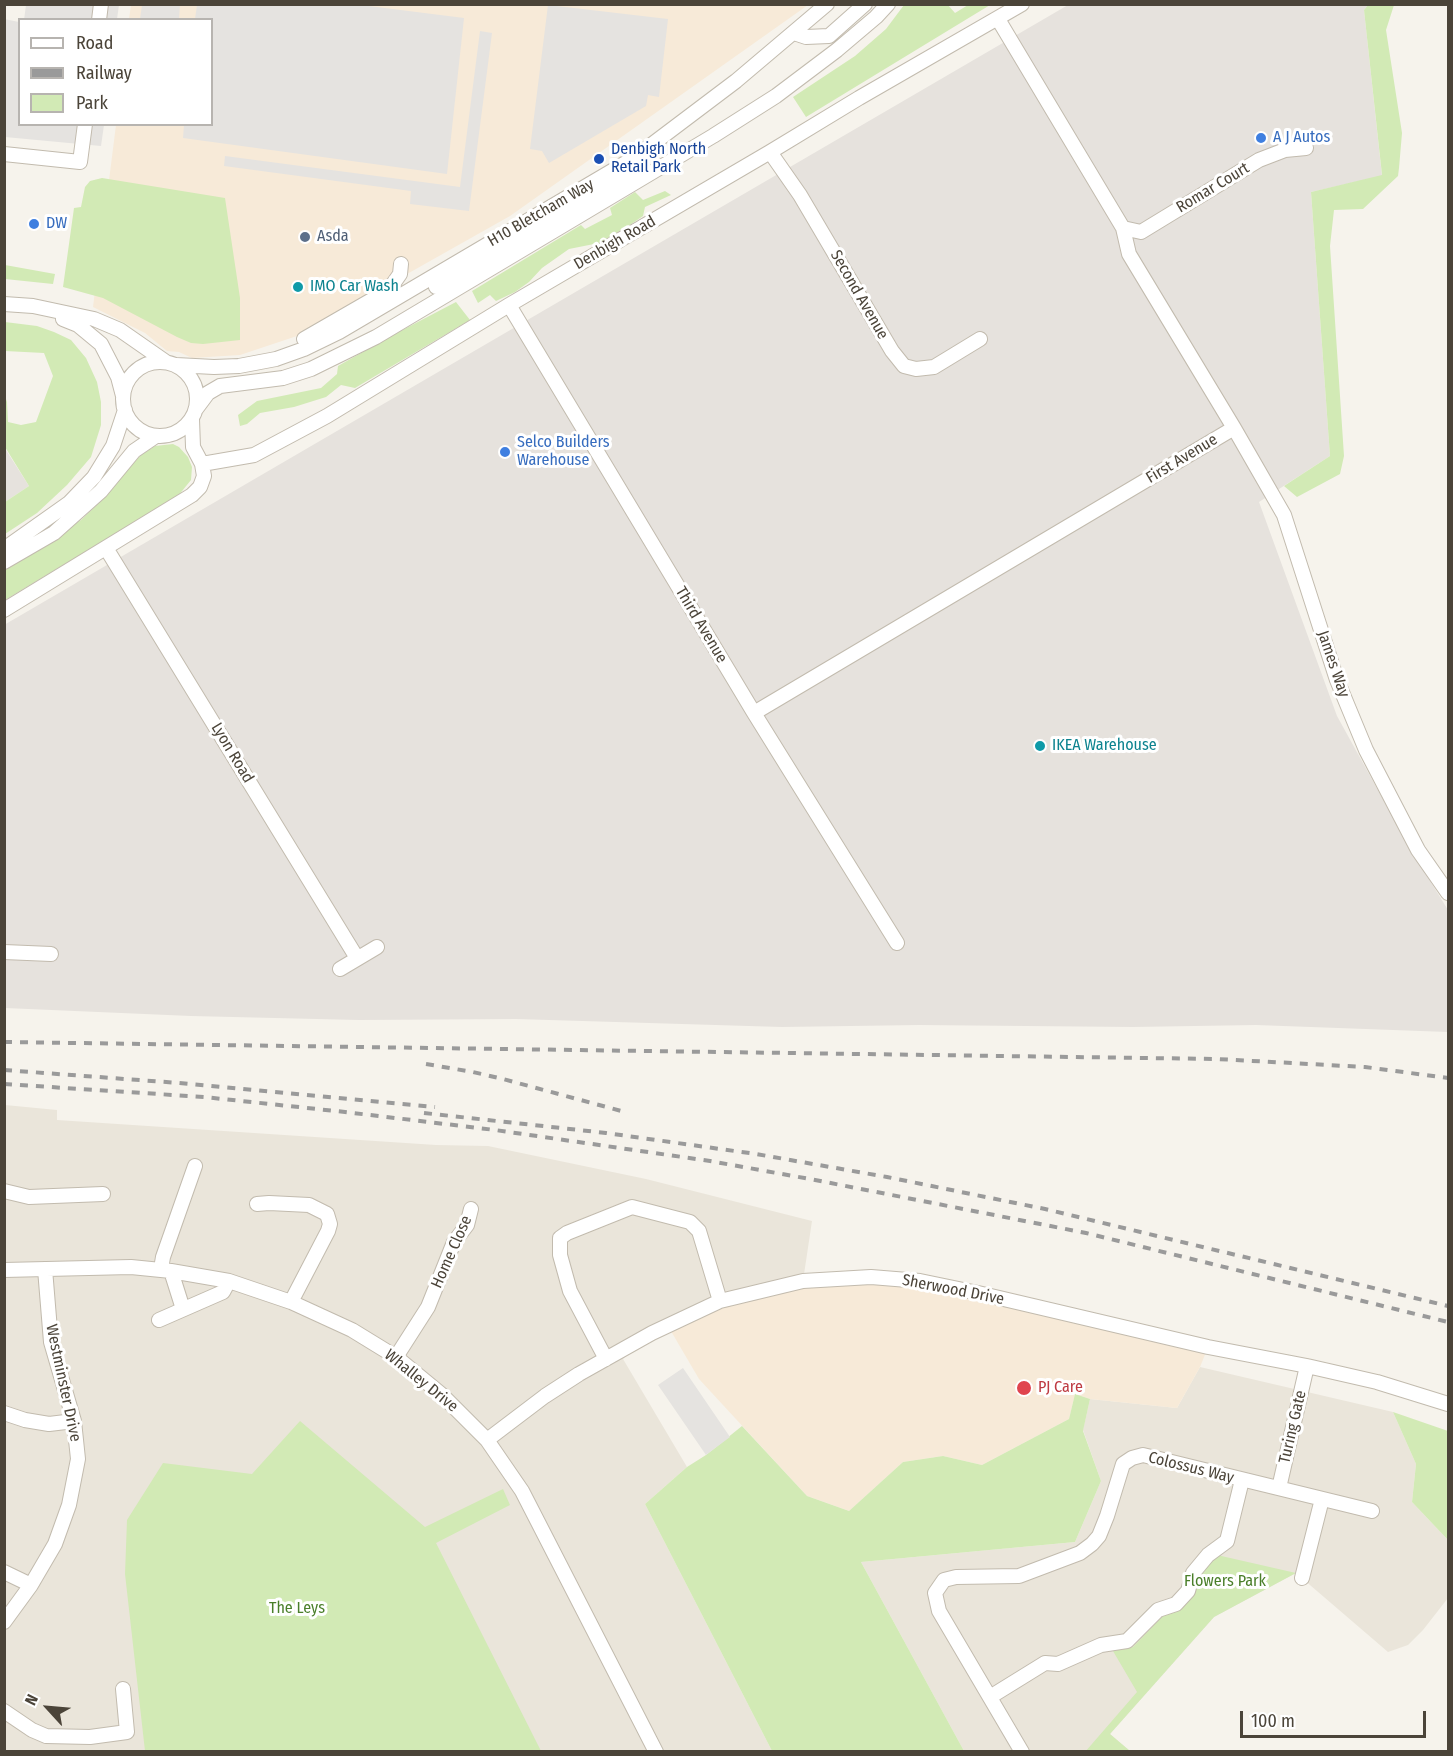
<!DOCTYPE html>
<html>
<head>
<meta charset="utf-8">
<style>
  body { margin:0 }
  #map { position:relative; width:1453px; height:1756px; overflow:hidden; background:#f6f3ec; font-family:"Fira Sans Condensed",sans-serif }
  canvas { display:block }
  .frame { position:absolute; inset:0; border:6px solid #4b4439; pointer-events:none }
  .legend { position:absolute; left:18px; top:18px; width:195px; height:108px; box-sizing:border-box; background:#fff; border:2px solid #b7b4b0; margin:0; padding:8px 10px; list-style:none; font-size:18px; color:#4b4439 }
  .legend li { display:flex; align-items:center; gap:12px; height:30px }
  .legend b { width:30px; border:2px solid #b7b4b0 }
  .north { position:absolute; left:18px; top:1678px; width:60px; height:60px; -webkit-text-stroke:4px #fff; paint-order:stroke; rotate:296deg; font-size:16px; font-weight:700; line-height:24px; text-align:center; color:#4b4439 }
  .north::after { content:''; display:block; margin:auto; width:21px; height:27px; background:#4b4439; clip-path:polygon(50% 0,100% 100%,50% 72%,0 100%) }
  .scale { position:absolute; left:1240px; top:1711px; width:186px; height:27px; box-sizing:border-box; border:3px solid #4b4439; border-top:0; padding-left:8px; font-size:18px; line-height:21px; white-space:nowrap; color:#4b4439; -webkit-text-stroke:4px #fff; paint-order:stroke }
</style>
</head>
<body>
<div id="map">
<canvas width="1453" height="1756"></canvas>
<div class="frame"></div>
<ul class="legend">
<li><b style="height:8px;background:#fff"></b>Road</li>
<li><b style="height:8px;background:#9a9a9a"></b>Railway</li>
<li><b style="height:16px;background:#d2eab5"></b>Park</li>
</ul>
<div class="north">N</div>
<div class="scale">100 m</div>
</div>
<script>
const g = document.querySelector('canvas').getContext('2d');
g.lineJoin = 'round';
function paint(path, color) {
  g.fillStyle = color;
  g.fill(path, 'evenodd');
}
function poly(rows) {
  const path = new Path2D();
  for (const r of rows) {
    if (r.length === 3) {
      path.moveTo(r[0] + r[2], r[1]);
      path.arc(r[0], r[1], r[2], 0, 2 * Math.PI);
      continue;
    }
    path.moveTo(r[0], r[1]);
    for (let i = 2; i < r.length; i += 2) path.lineTo(r[i], r[i + 1]);
  }
  return path;
}
function stroke(path, color, width, dash) {
  g.strokeStyle = color;
  g.lineWidth = width;
  g.lineCap = dash ? 'butt' : 'round';
  g.setLineDash(dash || []);
  g.stroke(path);
}
function write(font, color, halo, rows, align = 'center') {
  g.font = font + ' "Fira Sans Condensed",sans-serif';
  g.lineWidth = 6;
  g.setLineDash([]);
  g.textBaseline = 'middle';
  g.strokeStyle = halo;
  g.fillStyle = color;
  for (const [text, x, y, turn = 0] of rows) {
    g.save();
    g.translate(x, y);
    g.rotate((+turn || 0) * Math.PI / 180);
    g.textAlign = isNaN(turn) ? turn : align;
    if (halo) g.strokeText(text, 0, 0);
    g.fillText(text, 0, 0);
    g.restore();
  }
}
paint(poly([
  [5,1105,57,1110,57,1120,436,1145,488,1146,646,1179,812,1221,803,1281,720,1301,652,1333,623,1359,687,1467,645,1504,772,1751,5,1752],
  [1200,1367,1393,1412,1416,1464,1412,1502,1448,1540,1448,1598,1423,1630,1408,1645,1388,1652,1296,1573,1214,1617,1110,1734,1130,1751,964,1751,861,1562,1075,1542,1101,1481,1083,1430,1090,1399,1177,1408]
]), '#eae5da');
paint(poly([
  [131,5,808,5,510,216,297,336,240,355,192,358,179,352,167,351,145,333,93,307,116,125,212,124,212,20,129,19],
  [871,1277,1208,1347,1200,1367,1177,1408,1090,1399,1075,1394,1069,1419,982,1465,943,1456,903,1462,849,1511,807,1496,699,1379,668,1326,803,1281]
]), '#f7ead8');
paint(poly([
  [1068,5,1368,5,1364,10,1382,176,1311,192,1330,456,1259,502,1337,716,1411,850,1448,910,1448,1032,1256,1025,1133,1027,919,1025,782,1027,516,1019,359,1020,191,1016,5,1008,4,625],
  [4,447,29,486,5,502,4,502]
]), '#e6e2dd');
paint(poly([
  [904,5,948,5,955,13,968,5,990,5,806,117,793,97,855,56,886,29],
  [1368,5,1394,5,1386,30,1402,133,1399,168,1398,176,1363,209,1334,210,1330,246,1344,456,1340,474,1297,497,1284,486,1330,456,1311,192,1382,175,1364,10],
  [102,178,225,198,240,298,240,340,203,344,191,343,177,337,103,298,63,287,74,208,81,207,85,187,90,181],
  [665,191,671,195,645,207,643,216,630,225,599,243,569,249,542,268,529,282,515,292,496,301,490,295,478,303,472,291,581,225,585,229,612,215,610,208,635,192,643,200],
  [5,265,55,274,53,284,5,279],
  [456,302,470,320,355,388,341,385,326,397,294,407,260,413,247,424,240,426,238,415,257,401,321,388,337,374,338,366,391,336],
  [5,322,37,326,54,332,71,340,86,358,97,382,101,402,101,425,91,457,67,485,37,513,5,534,5,502,29,486,5,447,5,396,7,402,8,422,21,425,36,422,53,376,44,353,5,351],
  [173,444,179,447,188,457,192,467,191,480,178,496,5,600,5,568,81,520,103,499,125,472,141,455,155,446],
  [1075,1394,1090,1399,1083,1431,1101,1481,1075,1542,861,1562,964,1751,772,1751,645,1504,687,1467,706,1455,742,1426,807,1496,849,1511,903,1462,943,1456,982,1465,1069,1419],
  [1393,1412,1448,1431,1448,1540,1412,1502,1416,1464],
  [300,1421,425,1527,503,1489,510,1505,436,1543,541,1751,145,1751,125,1574,127,1520,163,1463,252,1474],
  [1217,1555,1296,1573,1214,1617,1110,1734,1130,1751,1085,1752,1137,1692,1113,1651,1133,1647,1163,1616,1189,1599,1196,1589,1200,1575]
]), '#d2eab5');
paint(poly([
  [353,4,464,18,447,174,183,138,184,125,212,124,212,20,195,19,197,5],
  [26,5,119,5,117,19,24,20],
  [142,5,180,5,179,19,140,19],
  [548,5,668,19,659,97,648,95,646,106,549,163,542,151,530,149],
  [4,19,19,22,20,124,104,125,101,146,5,137],
  [480,31,492,33,469,211,410,204,411,191,224,166,225,156,460,187],
  [683,1368,730,1437,706,1455,658,1385]
]), '#e5e3e0');
const minor = poly([
  [998,19,1123,228,1129,254,1234,428,1284,515,1337,680,1366,750,1418,850,1448,893],
  [99,20,101,4],
  [794,33,806,37,829,36,865,4],
  [770,152,800,195,892,351,904,366,916,369,934,367,980,339],
  [4,154,80,162,85,124],
  [1123,228,1141,232,1259,160,1285,150,1306,148],
  [436,287,454,279,531,233,603,188,622,180,630,179],
  [4,304,33,306,94,319,120,330,166,362],
  [509,305,754,713,897,943],
  [63,319,78,325,101,344,118,377,123,396],
  [304,339,382,294,393,284,400,274,401,264],
  [160,399,37],
  [176,365,214,367,239,366,276,359,304,349,339,332,634,158,736,81,827,4],
  [196,409,208,393,220,386,283,378,311,369,376,337,713,136,776,96,837,50,876,17,888,4],
  [202,464,254,455,327,416,509,305,770,152,859,98,1022,4],
  [106,548,357,958],
  [4,549,69,503,94,477,113,446,125,410],
  [4,562,54,533,101,491,134,451,156,436],
  [4,610,192,495,200,487,204,476,202,464,193,447,192,419],
  [754,713,1234,428],
  [4,952,51,954],
  [340,969,377,947],
  [4,1191,29,1197,103,1194],
  [257,1204,269,1203,309,1205,327,1214,330,1224,328,1231,291,1302],
  [161,1269,163,1257,195,1166],
  [4,1270,131,1267,171,1271,229,1281,291,1302,352,1330,396,1357,442,1395,487,1440,522,1491,656,1752],
  [171,1271,183,1309],
  [159,1320,223,1292,229,1281],
  [396,1357,428,1307,454,1242,467,1225,471,1209],
  [606,1359,570,1291,560,1255,560,1238,567,1233,632,1207,690,1222,699,1231,720,1301],
  [4,1413,25,1420,49,1424,74,1421],
  [487,1440,545,1396,579,1374,652,1333,720,1301,803,1281,871,1277,920,1281,978,1293,1208,1347,1307,1366,1377,1382,1448,1404],
  [1279,1488,1307,1366],
  [4,1572,31,1585],
  [1302,1578,1322,1499],
  [4,1622,31,1585,55,1544,69,1505,78,1459,74,1421,51,1342,45,1269],
  [990,1697,1045,1663,1058,1664,1101,1645,1127,1641,1158,1610,1176,1604,1188,1591,1193,1573,1208,1555,1227,1541,1242,1480],
  [4,1711,32,1730,46,1736,90,1737,127,1732,123,1689],
  [1022,1752,939,1611,935,1593,944,1580,956,1577,1019,1576,1080,1553,1092,1544,1099,1536,1107,1516,1123,1464,1132,1458,1143,1455,1372,1511]
]);
stroke(minor, '#c2bbae', 16);
stroke(minor, '#fff', 14);
stroke(poly([
  [4,1042,1217,1059,1365,1067,1448,1078],
  [426,1064,473,1072,503,1079,625,1112],
  [4,1070,179,1083,435,1107],
  [4,1084,204,1097,345,1112,495,1130,710,1161,810,1179,1086,1233,1448,1322],
  [424,1113,606,1133,756,1154,887,1177,1045,1209,1448,1306]
]), '#9a9a9a', 4, [8, 8]);
for (const [x, y, r, color] of [
  [1261,138,6,"#3f7fe0"],
  [599,159,6,"#1a4fb4"],
  [34,224,6,"#3f7fe0"],
  [305,237,6,"#5c6f8a"],
  [298,287,6,"#0f9aa8"],
  [505,452,6,"#3f7fe0"],
  [1040,746,6,"#0f9aa8"],
  [1024,1388,8,"#e0444e"]
]) {
  const dot = new Path2D();
  dot.arc(x, y, r, 0, 2 * Math.PI);
  g.fillStyle = color;
  g.fill(dot);
  stroke(dot, '#fff', 2);
}
write('16px', '#366cbe', '#fff', [
  ["A J Autos",1273,138],
  ["DW",46,224],
  ["Selco Builders",517,443],
  ["Warehouse",517,461]
], 'left');
write('16px', '#164399', '#fff', [
  ["Denbigh North",611,150],
  ["Retail Park",611,168]
], 'left');
write('16px', '#4b4439', '#fff', [
  ["Romar Court",1213,188,-31],
  ["H10 Bletcham Way",541,213,-30],
  ["Denbigh Road",615,243,-30],
  ["Second Avenue",859,295,60],
  ["First Avenue",1182,459,-31],
  ["Third Avenue",701,625,59],
  ["James Way",1333,664,71],
  ["Lyon Road",232,753,59],
  ["Home Close",452,1252,-66],
  ["Sherwood Drive",953,1290,11],
  ["Whalley Drive",421,1381,39],
  ["Westminster Drive",63,1383,78],
  ["Turing Gate",1293,1427,-77],
  ["Colossus Way",1191,1468,14]
]);
write('16px', '#4e5e75', '#fff', [
  ["Asda",317,237]
], 'left');
write('16px', '#0d838f', '#fff', [
  ["IMO Car Wash",310,287],
  ["IKEA Warehouse",1052,746]
], 'left');
write('16px', '#be3a42', '#fff', [
  ["PJ Care",1038,1388]
], 'left');
write('16px', '#4a7f2a', '#fff', [
  ["Flowers Park",1225,1582],
  ["The Leys",297,1609]
]);
</script>
</body>
</html>
